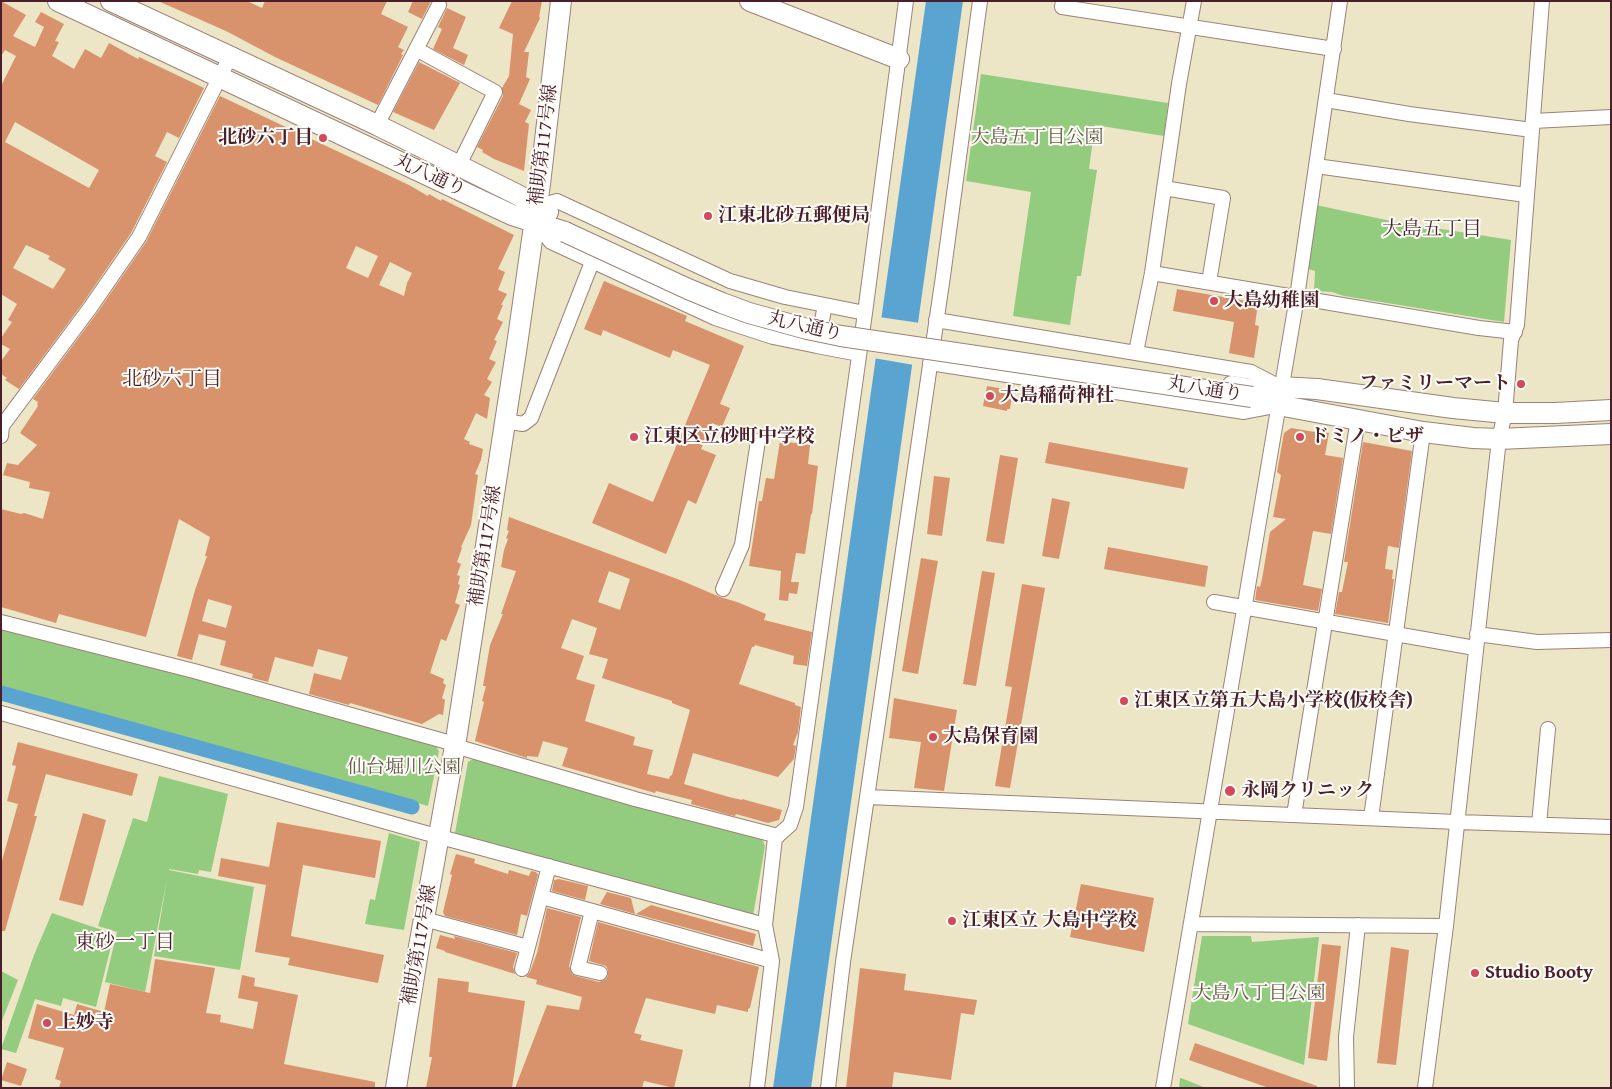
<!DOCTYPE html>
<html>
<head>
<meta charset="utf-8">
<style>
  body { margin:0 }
  #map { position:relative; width:1612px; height:1089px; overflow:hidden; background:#ece5c6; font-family:"Gentium Book Plus",serif }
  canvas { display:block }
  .frame { position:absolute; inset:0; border:2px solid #4a1f2b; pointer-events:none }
</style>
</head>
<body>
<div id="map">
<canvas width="1612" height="1089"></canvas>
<div class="frame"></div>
</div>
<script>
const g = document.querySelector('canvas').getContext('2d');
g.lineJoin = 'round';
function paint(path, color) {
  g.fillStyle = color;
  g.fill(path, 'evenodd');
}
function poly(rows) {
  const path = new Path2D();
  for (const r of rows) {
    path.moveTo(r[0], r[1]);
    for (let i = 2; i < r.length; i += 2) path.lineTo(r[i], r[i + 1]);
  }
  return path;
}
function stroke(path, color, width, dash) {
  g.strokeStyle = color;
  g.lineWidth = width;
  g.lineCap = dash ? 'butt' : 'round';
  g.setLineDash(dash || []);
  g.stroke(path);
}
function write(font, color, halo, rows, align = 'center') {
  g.font = font + ' "Gentium Book Plus","Noto Serif JP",serif';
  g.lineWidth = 4;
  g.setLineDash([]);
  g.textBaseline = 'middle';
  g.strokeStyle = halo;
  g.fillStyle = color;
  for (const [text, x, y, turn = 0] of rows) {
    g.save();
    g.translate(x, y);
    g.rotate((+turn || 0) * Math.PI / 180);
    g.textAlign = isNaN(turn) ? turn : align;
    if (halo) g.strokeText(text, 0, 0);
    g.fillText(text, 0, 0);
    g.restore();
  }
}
paint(poly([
  [981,74,1168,103,1164,136,1095,125,1089,169,1097,170,1081,276,1077,276,1070,325,1013,316,1031,192,966,181],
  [1316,205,1391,221,1511,240,1504,322,1344,296,1332,292,1314,291,1315,271,1308,269],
  [1,625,435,745,439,751,428,806,1,687],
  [474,758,642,808,762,839,765,846,753,916,455,833,468,762],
  [159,776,228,794,211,872,199,870,198,874,169,869,169,870,254,887,240,970,154,956,167,879,145,992,105,982,117,932,98,926,133,818,147,822],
  [389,833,420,842,404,930,365,924,370,899,375,900],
  [52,913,114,934,96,1007,63,998,61,1006,35,999,16,1053,1,1049,34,955],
  [1202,936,1251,936,1252,942,1319,937,1304,1065,1188,1024],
  [1,971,18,980,1,1023],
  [1180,1078,1181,1078,1206,1088,1179,1088]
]), '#93cb7f');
paint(poly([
  [926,1,963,1,811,1088,773,1088]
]), '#59a4d1');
paint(poly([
  [879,317,920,323,914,365,873,358]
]), '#ece5c6');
stroke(poly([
  [1,693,412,807]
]), '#59a4d1', 15);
paint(poly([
  [1,1,26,15,13,36,35,47,44,27,35,22,41,12,64,24,55,41,59,42,52,56,74,69,85,49,101,58,109,43,138,59,139,57,204,88,179,138,167,132,155,156,167,162,131,233,83,303,19,389,5,380,7,378,1,374,1,361,10,349,1,344,1,338,12,322,8,320,17,304,1,294,1,86,16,56,5,50,1,56],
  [15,122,99,170,89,188,5,142],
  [26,245,50,256,48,259,66,269,53,289,13,268],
  [158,1,247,1,262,8,265,1,387,1,381,14,408,27,398,47,404,50,401,54,403,55,378,105,275,57,226,31],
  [413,1,431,1,422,19,408,12],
  [512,1,542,1,539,17,540,18,524,52,529,52,526,77,530,79,519,104,531,110,525,122,529,124,524,171,494,159,482,152,483,150,477,147,503,96,502,88,509,76,513,34,499,28],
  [447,8,466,17,453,48,468,55,464,65,433,49,442,29,438,27],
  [419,62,460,83,434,130,393,112],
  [220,96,409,185,428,196,429,194,441,201,442,199,514,235,498,269,505,272,498,290,507,294,501,305,503,305,497,319,503,322,494,340,497,341,489,359,496,362,487,379,492,382,484,395,490,398,487,419,476,413,464,439,470,442,469,444,483,449,481,460,475,474,478,475,471,525,461,547,462,548,457,562,461,564,457,575,460,576,458,584,460,585,455,603,460,605,446,641,441,639,430,673,444,679,443,683,446,685,442,698,445,700,443,715,439,714,422,724,350,703,349,705,309,694,314,673,341,680,348,657,318,649,313,667,275,657,268,682,252,678,253,674,220,665,226,641,199,634,192,660,177,656,195,590,207,556,205,556,210,537,179,519,146,637,59,614,56,623,1,607,1,509,21,514,24,513,43,519,50,492,29,488,30,482,3,475,7,463,18,465,37,445,20,433,38,406,37,404,38,402,33,399,97,313,146,242],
  [356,246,378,256,368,278,346,268],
  [390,262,412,273,407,283,404,296,379,285],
  [208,599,232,606,226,628,202,621],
  [604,281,687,316,685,321,744,346,720,404,730,408,722,427,712,423,701,449,716,455,696,504,688,500,666,554,592,523,609,483,653,502,710,365,673,350,670,358,603,330,601,336,584,329],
  [1177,289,1258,303,1255,325,1259,326,1254,358,1229,353,1234,322,1173,311],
  [987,386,1009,390,1008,392,1011,392,1010,396,1012,396,1010,409,1007,409,1007,411,983,406],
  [1291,428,1315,432,1315,431,1329,433,1325,455,1343,458,1331,534,1313,531,1303,585,1322,589,1318,611,1255,600,1257,586,1260,587,1262,579,1270,532,1286,519,1273,517,1281,475,1277,472,1284,433],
  [780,441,810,445,808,464,818,466,812,514,811,514,805,554,796,553,791,582,799,582,797,594,789,593,788,601,779,600,781,571,749,566,759,501,762,501,766,478,774,479],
  [1049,442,1188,468,1184,489,1045,463],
  [1363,442,1412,451,1399,548,1388,546,1385,569,1393,570,1392,579,1394,579,1388,623,1335,614,1339,592,1342,592,1348,562,1344,562],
  [1000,455,1018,458,1004,544,986,541],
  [934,476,950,478,942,536,927,534],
  [1052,498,1070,502,1059,559,1042,556],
  [509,517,680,580,720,597,737,602,766,614,764,620,812,632,807,666,793,664,794,656,755,645,754,647,752,647,739,684,795,703,795,705,801,707,798,732,793,745,796,746,794,759,778,777,693,753,684,784,729,797,742,800,742,799,782,810,779,820,768,823,736,814,735,816,730,815,691,804,692,800,656,791,655,793,562,766,568,748,543,741,538,757,527,756,527,758,475,741,484,702,482,701,486,686,483,686,490,645,503,614,501,614,516,571,501,567,504,550,508,539,506,538,509,531,507,530],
  [609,571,630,579,620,610,598,602],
  [572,619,597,628,589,654,608,659,602,678,672,701,672,703,690,710,672,775,670,776,669,779,647,774,653,750,633,745,635,737,585,721,595,685,576,679,584,656,561,648],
  [1108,547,1208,566,1205,587,1104,569],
  [921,558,938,561,918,674,902,671],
  [982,571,995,573,976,686,963,684],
  [1022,584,1045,588,1010,788,995,786,1012,687,1005,686],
  [894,698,957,710,944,791,914,788,921,742,889,738],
  [18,742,138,774,132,796,46,774,34,816,37,816,5,931,1,931,1,864,18,804,7,801,16,766,12,765],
  [83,813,106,820,83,906,59,900],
  [277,822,381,841,375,878,303,865,291,936,384,955,378,983,288,965,290,958,255,952,266,885,218,876,221,858,269,867],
  [456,854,475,859,474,863,508,874,509,870,529,876,531,871,536,872,538,875,527,916,521,914,517,935,445,916,443,912,452,875,450,874],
  [559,879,588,886,585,900,552,891,554,880],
  [1081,884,1154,898,1144,952,1070,937],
  [607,892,631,898,635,914,600,904],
  [651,905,756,934,753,946,636,914],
  [547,908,581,917,569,966,572,974,576,976,599,982,606,979,608,975,608,970,606,966,589,961,598,922,759,967,750,1008,748,1009,748,1012,717,1005,715,1014,646,998,634,1033,642,1035,640,1040,683,1050,674,1088,644,1081,642,1088,515,1088,547,1005,579,1010,582,997,536,984,537,980,526,977,530,972,537,953],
  [440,935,455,939,454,936,517,953,513,967,515,974,445,952,445,951,436,948],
  [1322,944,1341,946,1327,1061,1308,1058],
  [1391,947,1409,950,1396,1065,1377,1063],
  [155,959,215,968,206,1013,221,1015,220,1022,253,1029,258,1002,238,998,242,975,255,978,254,986,298,995,284,1064,375,1082,375,1088,59,1088,61,1081,55,1079,64,1048,28,1038,37,1004,74,1015,77,1004,104,1012,110,984,150,993],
  [860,968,906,974,904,990,977,1000,974,1015,961,1013,951,1080,894,1072,892,1088,846,1088],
  [438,978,469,982,468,992,525,1001,512,1088,426,1088,432,1057,429,1057],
  [1195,1043,1317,1086,1317,1088,1269,1088,1189,1060],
  [7,1062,27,1069,21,1086,1,1080]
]), '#d8936d');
const street = poly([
  [1063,1,1062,7,1334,49],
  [416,49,495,92,459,165],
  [1326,100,1409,114,1532,130],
  [1533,121,1611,117],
  [377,125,439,5],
  [1316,166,1526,195],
  [1164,188,1223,198,1209,282],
  [535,222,551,242,715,318,773,337,817,346,825,305,785,297,730,281,557,201,537,207],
  [1152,273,1479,328,1515,332],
  [825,305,865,313],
  [936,320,1251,372,1280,387],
  [817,346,859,354],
  [1136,352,1152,273,1179,84,1194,1],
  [930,363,1244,412,1275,406],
  [505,421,523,424,531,418,592,262],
  [1,436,2,426,90,308,139,237,230,57],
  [723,589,742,545,758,441],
  [1214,602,1475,648],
  [1,622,194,671,444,741,455,746,635,799,778,836],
  [1477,634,1537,642,1611,640],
  [1,713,422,832,765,925],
  [868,797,1457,822,1611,827],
  [1294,815,1358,419],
  [1371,818,1423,432],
  [1539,824,1548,729],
  [542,897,772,961],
  [592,911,578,968,600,973],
  [424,919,528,947,549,866],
  [1192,924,1446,926],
  [522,969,528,947],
  [757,1088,772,961,765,925,775,838,790,825,796,807,865,313,906,1],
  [828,1088,843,962,943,276,980,1],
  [1163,1088,1297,297,1340,1],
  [1347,1088,1346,1037,1358,925],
  [1425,1088,1446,926,1499,439,1505,413,1511,340,1517,325,1542,1]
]);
const secondary = poly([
  [58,1,512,215,565,232],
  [111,1,377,125,516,194,548,212],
  [750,1,899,59],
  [1232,386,1254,390,1280,387,1317,389,1453,408,1505,413,1555,413,1611,410],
  [1252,397,1278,405,1423,432,1473,438,1499,439,1611,434],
  [396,1088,418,952,455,746,517,345,540,184,561,1]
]);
stroke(street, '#9b8278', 16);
stroke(secondary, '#9b8278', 22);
stroke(street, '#fff', 14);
stroke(secondary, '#fff', 20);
const secondaryBridge = poly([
  [565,232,688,289,722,303,749,313,807,329,841,336,1252,397]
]);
stroke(secondaryBridge, '#9b8278', 22, []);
stroke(secondaryBridge, '#fff', 20);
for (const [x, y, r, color] of [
  [323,138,5,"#d1495b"],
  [708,216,5,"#d1495b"],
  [1214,301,5,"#d1495b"],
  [1521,384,5,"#d1495b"],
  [990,396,5,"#d1495b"],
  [634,437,5,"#d1495b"],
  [1300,437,5,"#d1495b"],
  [1124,701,5,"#d1495b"],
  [933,737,5,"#d1495b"],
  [1230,791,6,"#d1495b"],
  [952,921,5,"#d1495b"],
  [1475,973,5,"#d1495b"],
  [47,1023,5,"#d1495b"]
]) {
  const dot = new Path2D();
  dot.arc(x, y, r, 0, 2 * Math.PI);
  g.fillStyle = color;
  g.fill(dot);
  stroke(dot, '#fdfcf7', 2);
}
write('bold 19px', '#4a1f2b', '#fdfcf7', [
  ["北砂六丁目",313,138,"right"],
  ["江東北砂五郵便局",718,216],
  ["大島幼稚園",1224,301],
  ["ファミリーマート",1511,384,"right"],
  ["大島稲荷神社",1000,396],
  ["江東区立砂町中学校",644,437],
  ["ドミノ・ピザ",1310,437],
  ["江東区立第五大島小学校(仮校舎)",1134,701],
  ["大島保育園",943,737],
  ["永岡クリニック",1241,791],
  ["江東区立 大島中学校",962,921],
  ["Studio Booty",1485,973],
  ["上妙寺",57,1023]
], 'left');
write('19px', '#645b48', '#fdfcf7', [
  ["大島五丁目公園",1037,138],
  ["仙台堀川公園",404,768],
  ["大島八丁目公園",1259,994]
]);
write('19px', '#4a1f2b', '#fdfcf7', [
  ["補助第117号線",544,145,-83],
  ["丸八通り",430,176,25],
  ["丸八通り",805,327,13],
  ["丸八通り",1205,390,9],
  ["補助第117号線",486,546,-81],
  ["補助第117号線",420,945,-80]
]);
write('20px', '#4a1f2b', '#fdfcf7', [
  ["大島五丁目",1432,230],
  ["北砂六丁目",172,380],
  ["東砂一丁目",125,943]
]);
</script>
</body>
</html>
